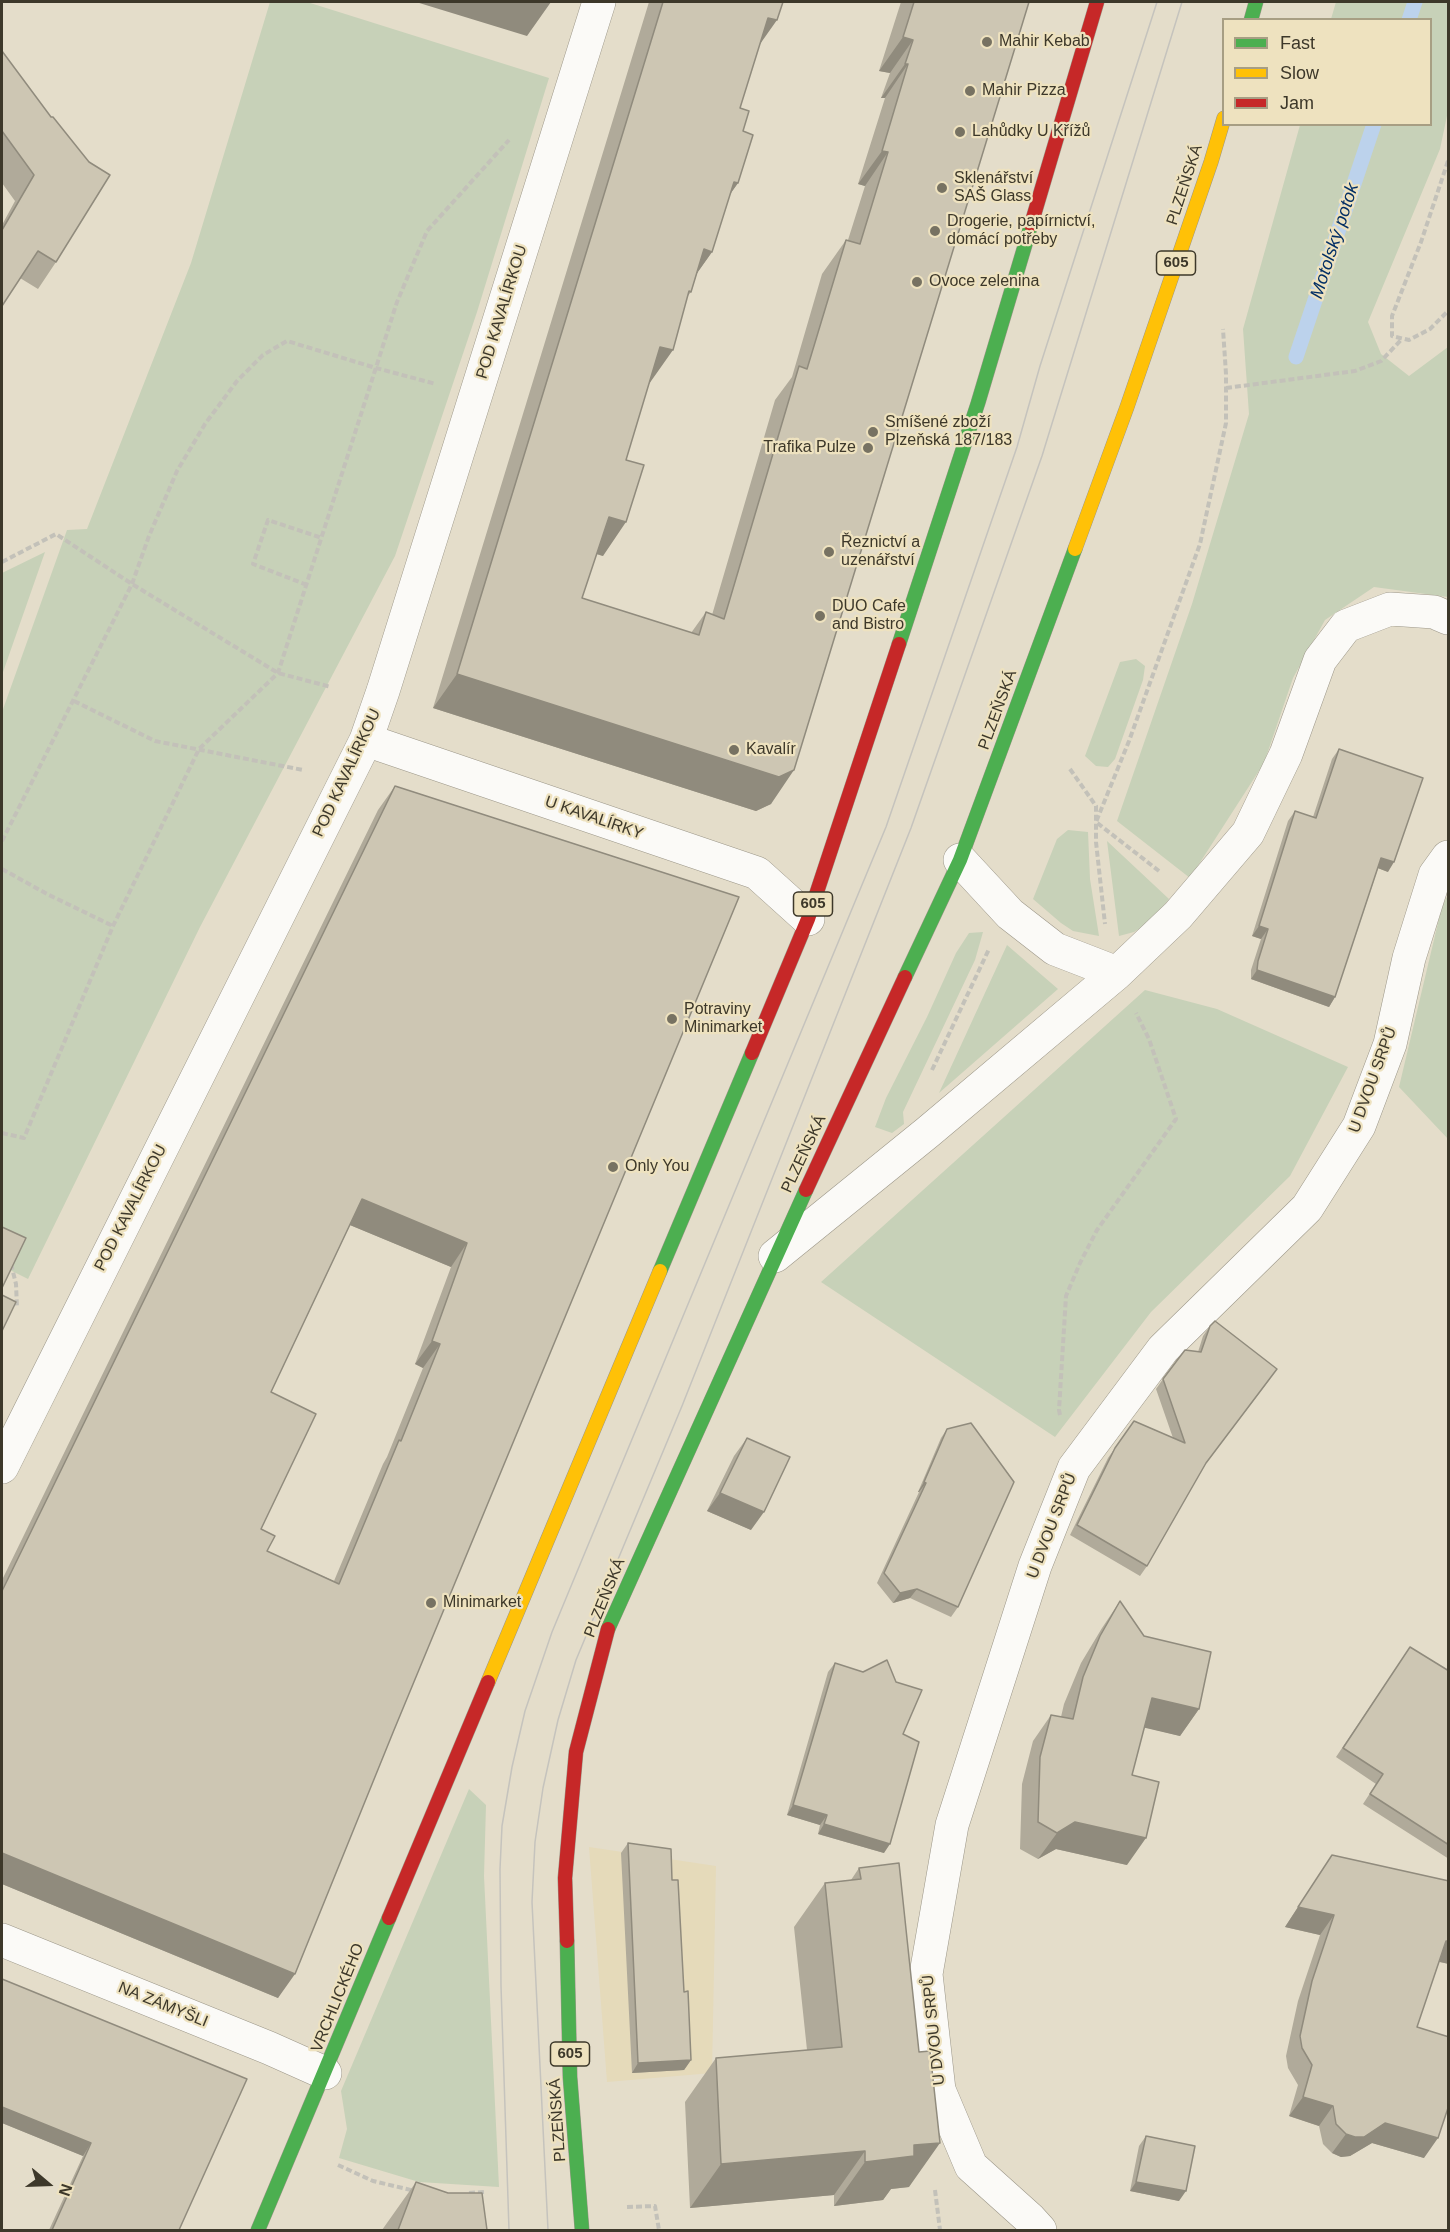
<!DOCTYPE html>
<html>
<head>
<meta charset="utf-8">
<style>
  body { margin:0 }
  #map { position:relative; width:1450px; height:2232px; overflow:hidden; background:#e4ddca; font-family:Arial,sans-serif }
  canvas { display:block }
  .frame { position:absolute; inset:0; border:3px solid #3d382a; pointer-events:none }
  .legend { position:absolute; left:1222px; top:18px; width:210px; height:108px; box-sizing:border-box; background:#eee2bf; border:2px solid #a79e83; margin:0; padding:8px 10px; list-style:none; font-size:18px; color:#3d382a }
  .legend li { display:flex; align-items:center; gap:12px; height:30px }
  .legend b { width:30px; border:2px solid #a79e83 }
  .north { position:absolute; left:18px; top:2154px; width:60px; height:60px; -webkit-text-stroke:4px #eee2bf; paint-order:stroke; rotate:109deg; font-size:16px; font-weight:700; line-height:24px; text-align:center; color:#3d382a }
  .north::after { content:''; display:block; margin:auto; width:21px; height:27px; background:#3d382a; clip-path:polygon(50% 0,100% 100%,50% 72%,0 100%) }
</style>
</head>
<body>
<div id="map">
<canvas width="1450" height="2232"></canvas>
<div class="frame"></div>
<ul class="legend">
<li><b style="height:8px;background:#4caf50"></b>Fast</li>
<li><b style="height:8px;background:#ffc107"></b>Slow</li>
<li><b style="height:8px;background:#c62828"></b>Jam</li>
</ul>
<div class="north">N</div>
</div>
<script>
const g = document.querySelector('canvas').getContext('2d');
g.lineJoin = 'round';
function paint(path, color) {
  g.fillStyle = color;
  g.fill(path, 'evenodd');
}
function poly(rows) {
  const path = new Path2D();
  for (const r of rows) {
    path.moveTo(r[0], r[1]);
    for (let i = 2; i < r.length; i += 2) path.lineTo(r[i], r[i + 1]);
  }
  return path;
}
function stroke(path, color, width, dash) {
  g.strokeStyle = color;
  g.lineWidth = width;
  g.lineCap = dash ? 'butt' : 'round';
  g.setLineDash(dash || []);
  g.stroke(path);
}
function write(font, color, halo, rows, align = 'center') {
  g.font = font + ' Arial,sans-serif';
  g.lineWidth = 4.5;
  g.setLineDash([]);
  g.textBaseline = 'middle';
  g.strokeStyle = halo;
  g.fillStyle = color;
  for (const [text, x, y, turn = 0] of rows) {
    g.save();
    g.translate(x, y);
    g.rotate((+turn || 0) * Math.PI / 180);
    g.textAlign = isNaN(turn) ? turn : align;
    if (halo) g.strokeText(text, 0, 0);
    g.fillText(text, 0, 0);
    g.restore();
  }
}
paint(poly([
  [589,1847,716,1866,712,2073,607,2082]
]), '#e5daba');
paint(poly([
  [270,2,307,2,549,78,477,312,395,556,200,927,28,1279,2,1266,2,712,67,530,87,529,191,263],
  [1336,2,1448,2,1448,111,1440,149,1368,322,1381,354,1409,376,1448,347,1448,597,1374,587,1325,620,1293,678,1264,763,1190,878,1117,821,1192,604,1249,414,1243,329,1300,125,1430,124,1430,20,1331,19],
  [45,552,2,675,2,573],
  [1136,659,1145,666,1143,680,1115,759,1108,767,1096,766,1085,756,1120,662],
  [1068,830,1088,832,1090,879,1099,936,1073,931,1061,923,1033,899,1057,839],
  [1107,841,1169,899,1151,921,1134,932,1119,936],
  [1448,895,1448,1139,1399,1087,1442,906],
  [983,932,975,960,903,1112,904,1124,892,1133,875,1127,886,1098,927,1017,956,953,969,933],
  [1007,945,1058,989,939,1093],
  [1145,990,1217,1009,1348,1067,1290,1176,1151,1312,1055,1437,821,1282],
  [469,1789,486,1805,484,1876,499,2187,419,2182,339,2158,347,2129,341,2091]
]), '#c7d1b8');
stroke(poly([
  [1409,20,1415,2],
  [1296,357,1374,124]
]), '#bcd2ec', 15);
const street = poly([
  [366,740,757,873,808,919],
  [960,860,1010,914,1055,949,1117,973],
  [775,1256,928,1132,1117,973,1178,915,1248,833,1286,754,1320,660,1346,626,1390,609,1434,612,1448,618],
  [2,1467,366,740,383,691,599,2],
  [2,1940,269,2048,325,2073],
  [1040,2230,1030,2219,971,2166,939,2090,926,1974,952,1825,1035,1566,1074,1468,1163,1349,1307,1208,1359,1126,1390,1044,1409,958,1435,875,1448,857]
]);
const fast = poly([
  [1251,20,1256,2],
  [899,644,978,403,1031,225],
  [905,977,960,860,1075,549],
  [660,1271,752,1053],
  [608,1629,806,1190],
  [567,1941,570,2077,582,2230],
  [258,2230,389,1918]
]);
const slow = poly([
  [1075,549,1127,407,1211,162,1224,118],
  [488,1682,660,1271]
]);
const jam = poly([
  [1031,225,1097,2],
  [752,1053,808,919,899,644],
  [806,1190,905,977],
  [389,1918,488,1682],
  [567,1941,565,1878,576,1752,608,1629]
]);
stroke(street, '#9c9789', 34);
stroke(fast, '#9c9789', 15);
stroke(slow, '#9c9789', 15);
stroke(jam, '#9c9789', 15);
stroke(poly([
  [1448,161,1421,242,1392,316,1392,336,1409,340,1430,329,1448,311],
  [1226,388,1355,371,1381,361,1402,339],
  [2,562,56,534,132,584,278,673,331,687],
  [307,585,253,564,268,520,322,538],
  [74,701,155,741,303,770],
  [1070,769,1096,806,1096,842,1105,924],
  [2,841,132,584,149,536,177,471,205,424,237,381,263,355,287,341,376,368,436,384],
  [2,869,47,894,113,926],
  [1159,871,1096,822,1129,741,1200,544,1226,423,1226,374,1223,329],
  [932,1070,989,949],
  [2,1133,24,1138,113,926,199,749,278,673,397,302,427,231,509,140],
  [11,1264,16,1284,17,1308],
  [1060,1415,1059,1410,1066,1296,1080,1263,1097,1230,1176,1119,1149,1039,1136,1013],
  [338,2165,373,2181,415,2191],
  [935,2190,940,2230],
  [469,2193,484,2192],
  [627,2207,655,2206,659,2230]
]), '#c3c1b9', 4, [6, 3]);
stroke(street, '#fbfaf7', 33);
stroke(fast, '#4caf50', 14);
stroke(slow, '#ffc107', 14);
stroke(jam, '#c62828', 14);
stroke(poly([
  [509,2230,501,1986,500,1869,502,1826,512,1767,525,1711,552,1632,886,827,1017,447,1040,366,1157,2],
  [548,2230,532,1902,535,1842,543,1788,558,1720,576,1660,682,1406,911,828,1042,456,1182,2]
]), '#c5c3bd', 1.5);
paint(poly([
  [649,2,783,2,759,46,740,108,743,131,738,183,730,194,712,252,697,273,691,292,687,297,648,384,626,460,603,556,596,554,582,598,691,633,706,612,712,615,775,400,792,377,822,274,846,240,848,240,865,186,858,184,885,98,881,98,890,73,879,71,901,2,1029,2,771,804,756,811,433,708],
  [2,51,56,262,38,289,20,278,2,306,2,225,15,201,2,183],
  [1339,749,1388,872,1378,868,1335,997,1329,1007,1251,979,1251,970,1261,939,1252,936,1288,821,1295,811,1313,817,1332,759],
  [395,786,739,897,278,1998,2,1884,2,1580,378,810],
  [350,1225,451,1267,415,1364,423,1368,387,1457,383,1464,334,1581,267,1551,261,1529,271,1392],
  [1210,1326,1270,1379,1204,1466,1147,1566,1140,1576,1070,1535,1108,1458,1134,1421,1173,1438,1156,1389,1163,1379,1198,1352,1203,1336],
  [947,1429,958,1607,951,1617,910,1598,893,1603,877,1583,919,1492,918,1492,941,1438],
  [747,1438,751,1530,707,1511,734,1456],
  [1120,1601,1144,1636,1199,1709,1180,1736,1144,1727,1132,1775,1127,1865,1056,1849,1038,1859,1020,1849,1022,1784,1033,1741,1051,1715,1061,1717,1064,1704,1081,1663,1102,1628],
  [1410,1647,1448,1671,1449,1671,1449,1859,1363,1804,1376,1784,1336,1757],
  [835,1663,903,1734,884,1853,818,1834,820,1825,787,1815,828,1672],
  [628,1843,672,1880,691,2060,684,2070,632,2073,621,1853],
  [1332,1855,1449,1881,1449,1964,1439,1962,1417,2027,1424,2158,1372,2143,1350,2156,1341,2157,1332,2153,1323,2144,1319,2126,1289,2116,1298,2085,1288,2068,1286,2056,1298,2001,1320,1935,1285,1927],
  [859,1868,909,2187,891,2189,883,2200,834,2206,834,2195,690,2208,685,2102,716,2058,807,2050,794,1927,825,1883,851,1880],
  [2,1979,179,2230,49,2230,83,2156,2,2123],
  [1146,2136,1179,2201,1130,2191,1139,2146],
  [416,2182,487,2230,382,2230]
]), '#b0aa9a');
paint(poly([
  [416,2,551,2,527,36],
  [768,18,777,20,753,54],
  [903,37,913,40,890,73,879,71],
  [905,64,908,64,885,98,881,98],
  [882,151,888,152,865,186,858,184],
  [734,182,738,183,714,217],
  [704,249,712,252,688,286],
  [660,347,673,350,649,384,636,380],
  [609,517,626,522,603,556,585,550],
  [457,674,794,770,771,804,756,811,433,708],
  [1381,858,1394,862,1388,872,1375,867],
  [1259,926,1268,929,1261,939,1252,936],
  [1257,970,1335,997,1329,1007,1251,979],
  [362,1199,467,1243,451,1267,345,1223],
  [432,1341,440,1344,423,1368,415,1364],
  [924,1482,926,1483,919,1492,918,1492],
  [720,1493,764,1512,751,1530,707,1511],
  [917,1589,910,1598,893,1603,900,1593],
  [1152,1698,1199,1709,1180,1736,1133,1725],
  [793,1805,827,1815,820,1825,787,1815],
  [1075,1822,1146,1838,1127,1865,1056,1849,1038,1859,1057,1833],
  [824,1824,890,1844,884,1853,818,1834],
  [2,1853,295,1974,278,1998,2,1884],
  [1298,1907,1334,1915,1320,1935,1285,1927],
  [1446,1941,1449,1941,1449,1964,1432,1960],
  [691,2060,684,2070,632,2073,638,2063],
  [1303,2097,1333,2106,1319,2126,1289,2116],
  [2,2107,91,2143,83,2156,2,2123],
  [1385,2123,1438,2138,1424,2158,1372,2143,1350,2156,1341,2157,1332,2153,1346,2134],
  [940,2143,909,2187,891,2189,883,2200,834,2206,865,2162,914,2145],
  [865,2151,834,2195,690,2208,721,2164],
  [1136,2182,1186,2191,1179,2201,1130,2191]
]), '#908b7d');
const building = poly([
  [663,2,783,2,777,20,768,18,740,108,749,111,743,131,753,135,738,183,734,182,712,252,704,249,691,292,689,291,673,350,660,347,626,460,644,465,626,522,609,517,582,598,699,635,706,612,724,619,799,366,807,369,846,240,860,244,888,152,882,151,908,64,905,64,913,40,903,37,914,2,1029,2,794,770,779,777,457,674,663,2],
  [2,51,51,117,53,117,89,162,110,175,56,262,38,251,2,306,2,230,34,175,2,131,2,51],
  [1339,749,1423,778,1394,862,1381,858,1335,997,1257,970,1258,961,1268,929,1259,926,1295,811,1316,818,1339,749],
  [395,786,739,897,394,1730,295,1974,2,1853,2,1591,395,786],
  [362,1199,467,1243,432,1341,440,1344,401,1441,399,1440,339,1584,267,1551,275,1536,261,1529,316,1414,271,1392,362,1199],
  [2,1227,26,1238,2,1288,2,1227],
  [2,1295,16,1302,2,1331,2,1295],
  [1215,1321,1277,1369,1206,1463,1147,1566,1077,1525,1115,1448,1134,1421,1185,1443,1163,1379,1185,1350,1201,1352,1210,1326,1215,1321],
  [971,1423,1014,1482,958,1607,917,1589,900,1593,884,1573,926,1483,924,1482,947,1429,971,1423],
  [747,1438,790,1457,764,1512,720,1493,747,1438],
  [1120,1601,1144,1636,1211,1652,1199,1709,1152,1698,1132,1775,1159,1782,1146,1838,1075,1822,1057,1833,1038,1822,1040,1757,1051,1715,1073,1719,1083,1677,1100,1636,1120,1601],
  [1410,1647,1449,1671,1449,1845,1370,1794,1383,1774,1343,1748,1410,1647],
  [887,1660,896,1682,922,1690,903,1734,919,1742,890,1844,824,1824,827,1815,793,1805,835,1663,863,1672,887,1660],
  [628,1843,671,1849,672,1880,678,1880,684,1992,688,1991,691,2060,638,2063,628,1843],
  [1332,1855,1449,1881,1449,1941,1446,1941,1417,2027,1449,2037,1449,2105,1438,2138,1385,2123,1364,2137,1355,2137,1346,2134,1336,2124,1333,2106,1303,2097,1312,2065,1302,2048,1300,2036,1312,1981,1334,1915,1298,1907,1332,1855],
  [899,1863,919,2052,930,2051,940,2143,914,2145,914,2156,865,2162,865,2151,721,2164,716,2058,842,2047,825,1883,861,1879,859,1868,899,1863],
  [2,1979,247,2079,179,2230,52,2230,91,2143,2,2107,2,1979],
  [1146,2136,1195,2146,1186,2191,1136,2182,1146,2136],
  [416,2182,448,2193,482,2193,487,2230,398,2230,416,2182]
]);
paint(building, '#cdc6b3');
stroke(building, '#908b7d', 1.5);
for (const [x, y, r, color] of [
  [987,42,6,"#777262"],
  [970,91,6,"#777262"],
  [960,132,6,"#777262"],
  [942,188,6,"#777262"],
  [935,231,6,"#777262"],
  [917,282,6,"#777262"],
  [873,432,6,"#777262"],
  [868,448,6,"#777262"],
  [829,552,6,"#777262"],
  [820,616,6,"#777262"],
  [734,750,6,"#777262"],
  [672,1019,6,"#777262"],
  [613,1167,6,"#777262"],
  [431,1603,6,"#777262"]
]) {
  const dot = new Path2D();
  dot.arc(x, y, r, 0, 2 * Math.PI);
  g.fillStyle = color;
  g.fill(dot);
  stroke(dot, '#eee2bf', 2);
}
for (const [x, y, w] of [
  [1176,263,39],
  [813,904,39],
  [570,2054,39]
]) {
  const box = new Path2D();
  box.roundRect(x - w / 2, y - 12, w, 24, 4.5);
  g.fillStyle = '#eee2bf';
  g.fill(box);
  stroke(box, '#3d382a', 1.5);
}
write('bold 15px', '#3d382a', null, [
  ["605",1176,263],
  ["605",813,904],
  ["605",570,2054]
]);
write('16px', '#3d382a', '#eee2bf', [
  ["Mahir Kebab",999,42],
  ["Mahir Pizza",982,91],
  ["Lahůdky U Křížů",972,132],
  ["Sklenářství",954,179],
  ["SAŠ Glass",954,197],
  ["Drogerie, papírnictví,",947,222],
  ["domácí potřeby",947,240],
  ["Ovoce zelenina",929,282],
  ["Smíšené zboží",885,423],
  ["Plzeňská 187/183",885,441],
  ["Trafika Pulze",856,448,"right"],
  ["Řeznictví a",841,543],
  ["uzenářství",841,561],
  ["DUO Cafe",832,607],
  ["and Bistro",832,625],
  ["Kavalír",746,750],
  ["Potraviny",684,1010],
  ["Minimarket",684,1028],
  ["Only You",625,1167],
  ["Minimarket",443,1603]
], 'left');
write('16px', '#3d382a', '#eee2bf', [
  ["PLZEŇSKÁ",1185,185,-72],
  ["POD KAVALÍRKOU",502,312,-73],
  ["PLZEŇSKÁ",998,710,-70],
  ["POD KAVALÍRKOU",347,773,-65],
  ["U KAVALÍRKY",594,818,19],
  ["U DVOU SRPŮ",1373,1080,-70],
  ["PLZEŇSKÁ",804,1154,-65],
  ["POD KAVALÍRKOU",131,1208,-63],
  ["U DVOU SRPŮ",1052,1526,-69],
  ["PLZEŇSKÁ",605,1598,-68],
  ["VRCHLICKÉHO",338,1998,-68],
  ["NA ZÁMYŠLI",163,2005,22],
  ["U DVOU SRPŮ",934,2030,-96],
  ["PLZEŇSKÁ",558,2120,-94]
]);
write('italic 18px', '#032f65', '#eee2bf', [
  ["Motolský potok",1335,241,-72]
]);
</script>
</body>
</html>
